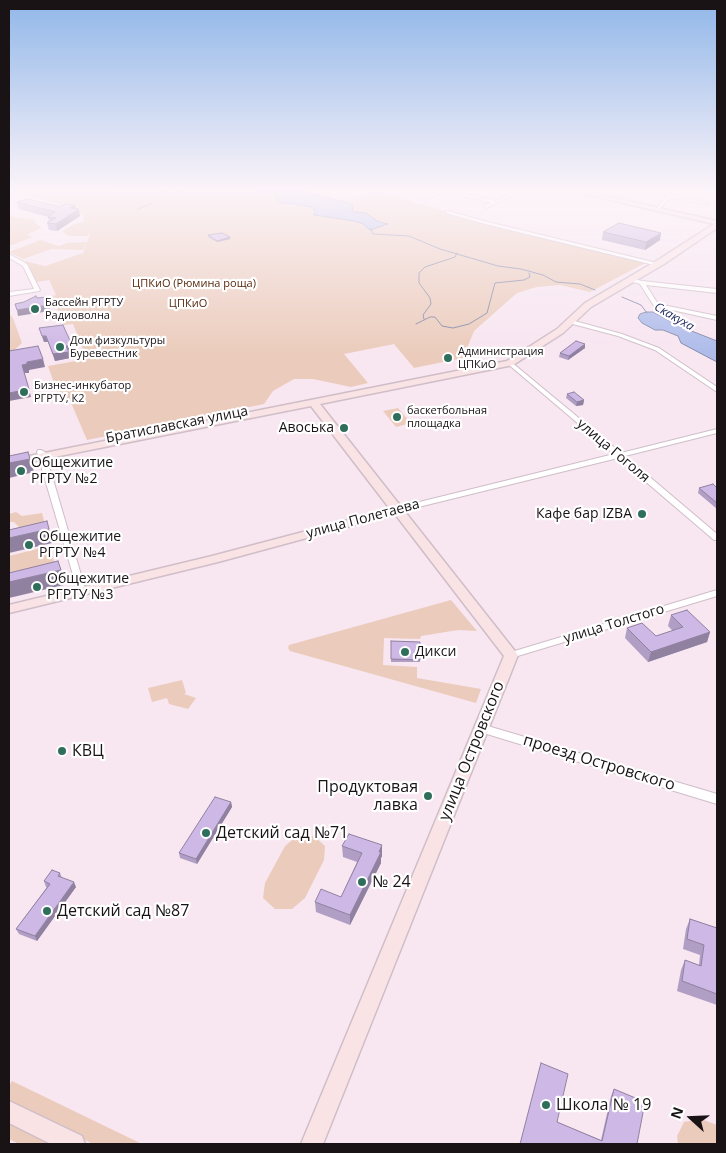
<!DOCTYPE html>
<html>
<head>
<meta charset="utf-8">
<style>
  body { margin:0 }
  #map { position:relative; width:726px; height:1153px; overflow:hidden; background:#f8e6f1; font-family:"Open Sans",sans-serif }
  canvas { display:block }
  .frame { position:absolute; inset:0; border:10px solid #191316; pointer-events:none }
  .north { position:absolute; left:666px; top:1093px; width:50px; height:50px; -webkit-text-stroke:4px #fff; paint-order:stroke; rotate:290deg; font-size:14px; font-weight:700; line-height:20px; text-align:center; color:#191316 }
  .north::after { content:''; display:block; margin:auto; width:18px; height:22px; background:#191316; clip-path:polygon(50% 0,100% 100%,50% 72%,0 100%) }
</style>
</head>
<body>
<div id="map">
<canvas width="726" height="1153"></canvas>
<div class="frame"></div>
<div class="north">N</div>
</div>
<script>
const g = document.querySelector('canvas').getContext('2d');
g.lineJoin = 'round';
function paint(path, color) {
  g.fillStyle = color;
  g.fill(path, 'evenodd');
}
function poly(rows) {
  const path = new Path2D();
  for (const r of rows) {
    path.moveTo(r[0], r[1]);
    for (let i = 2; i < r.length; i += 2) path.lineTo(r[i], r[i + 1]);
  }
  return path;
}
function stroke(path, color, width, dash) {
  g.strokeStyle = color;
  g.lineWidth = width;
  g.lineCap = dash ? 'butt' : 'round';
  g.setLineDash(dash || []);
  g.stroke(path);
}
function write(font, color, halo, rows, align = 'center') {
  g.font = font + ' "Open Sans",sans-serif';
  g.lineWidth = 4.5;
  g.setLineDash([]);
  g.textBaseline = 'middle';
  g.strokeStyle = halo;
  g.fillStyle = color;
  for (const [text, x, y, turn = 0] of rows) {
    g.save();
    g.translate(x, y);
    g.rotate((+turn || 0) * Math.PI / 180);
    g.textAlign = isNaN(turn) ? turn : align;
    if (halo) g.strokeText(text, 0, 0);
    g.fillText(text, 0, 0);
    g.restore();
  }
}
paint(poly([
  [13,190,273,192,277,194,278,202,295,206,311,207,316,216,354,221,372,230,378,227,386,226,385,222,377,221,366,213,354,212,352,210,353,206,347,202,374,190,482,222,647,262,590,292,560,285,537,287,517,293,474,331,463,358,414,368,394,344,344,354,368,383,351,387,313,379,294,379,273,391,264,404,87,440,69,398,60,400,48,366,87,359,73,324,64,325,52,296,56,295,49,280,37,282,25,261,45,266,83,253,91,232,87,236,69,236,62,232,72,225,83,222,84,216,80,214,80,212],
  [9,216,36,220,35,222,41,228,27,235,33,237,12,245,9,244],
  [40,240,59,246,67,243,87,242,83,250,52,249,23,259,9,252],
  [9,314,13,318,22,343,9,355],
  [398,408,411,423,396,427,383,411],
  [16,512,22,516,42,513,46,528,9,530,19,527,14,522,9,522,9,514],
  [45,547,50,548,56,568,9,584,9,556],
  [451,600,477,631,458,630,421,636,420,639,384,638,383,665,417,667,417,678,481,689,476,703,290,651,288,648,289,645],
  [182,680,186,693,184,694,196,698,188,709,169,704,167,698,152,702,148,688],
  [297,836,314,836,325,846,324,860,305,898,292,909,275,909,263,898,265,883,285,846],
  [12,1081,142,1144,93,1144,9,1102,9,1086],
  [701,1119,717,1125,717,1144,678,1144,677,1136,684,1122],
  [9,1122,55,1144,19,1144,9,1139]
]), '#ebccbc');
const water = poly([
  [258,190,303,190,336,200,347,202,353,206,352,210,354,212,366,213,377,221,388,224,370,230,363,224,354,221,314,215,315,212,312,207,278,202,276,193,256,192,258,190],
  [646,312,653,312,679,326,717,341,717,362,681,343,678,336,663,330,655,330,642,323,638,318,640,314,646,312]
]);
paint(water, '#afbcea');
stroke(water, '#8289aa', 1);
stroke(poly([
  [170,195,184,190],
  [138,209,152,203],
  [371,229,373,234,409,236,440,249,498,266,521,269,543,275,556,282,580,284,595,290],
  [622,297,641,305,647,313],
  [424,319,423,315,431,304,430,298,419,283,419,273,425,267,455,257,457,253],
  [416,324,430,317,435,317,442,326,453,328,469,324,487,313,495,283,524,280,530,277,529,273]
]), '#8289aa', 1);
const street = poly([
  [440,190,450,190,495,201,518,190,524,190,486,208,484,206,491,203,444,191,428,199,424,198,440,190],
  [646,190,669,194,673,191,675,192,673,195,709,203,707,204,671,197,658,210,656,209,667,196,646,192,646,190],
  [448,211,484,221,661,264,658,266,481,223,446,213,446,211,448,211],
  [9,254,27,264,40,290,39,291,9,296,9,292,34,289,23,266,9,258,9,254],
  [631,278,642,281,717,289,717,293,646,285,658,304,717,316,717,320,654,306,640,284,629,281,628,280,631,278],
  [571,320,622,334,659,348,717,387,717,392,655,350,618,336,569,323,569,321,571,320],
  [510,361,621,453,717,429,717,433,625,456,717,534,717,540,714,540,618,458,398,512,395,512,394,510,395,508,614,454,508,364,507,363,510,361],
  [38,450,41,450,45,452,86,592,85,594,79,594,78,592,37,452,38,450],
  [717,590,717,596,511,658,508,657,506,655,508,653,717,590],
  [481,724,717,794,717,804,477,731,476,728,477,725,481,724]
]);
const secondary = poly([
  [567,190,579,190,717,221,717,228,664,264,591,307,563,333,513,365,320,404,518,655,323,1144,301,1144,504,656,395,514,218,562,9,613,9,605,212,556,390,509,311,406,9,466,9,460,507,361,557,329,585,303,658,260,714,224,567,190],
  [9,1101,82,1136,85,1144,51,1144,9,1123,9,1101]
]);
stroke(street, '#cfbec8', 2);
stroke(secondary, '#cfbec8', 3);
paint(street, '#fff');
paint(secondary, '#fae3e5');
paint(poly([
  [17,202,76,209,80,216,57,231,49,230,47,223,49,223,48,217,19,209],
  [603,232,660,240,645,250,602,240],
  [208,235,230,239,217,242,208,237],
  [39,328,73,351,69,352,70,358,55,361,48,342,44,342],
  [585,344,585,348,568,360,559,357,560,353],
  [567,394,584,400,583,405,576,406,566,398],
  [699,488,717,488,717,509,698,493],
  [671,615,710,632,707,642,648,662,625,638,627,628,656,636,673,631,668,626],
  [391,641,420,642,420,662,391,662],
  [231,802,232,807,197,864,180,858,179,853],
  [382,845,382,856,381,858,381,863,350,925,316,912,315,902,341,897,357,862,343,857,342,846],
  [60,873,62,878,76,887,37,941,19,934,16,929,47,887,46,887,44,881],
  [690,919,717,928,717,1005,677,991,681,970,685,960,699,965,700,955,683,949,686,929],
  [614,1089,637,1144,520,1144,557,1122,601,1140,611,1096]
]), '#b19ec5');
paint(poly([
  [75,205,76,211,79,209,80,216,57,231,56,224,70,208],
  [661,233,660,240,645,250,646,242],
  [230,237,230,239,217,242,217,241],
  [49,305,50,311,18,316,17,310],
  [42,336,46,336,48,342,44,342],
  [585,344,585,348,568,360,569,356],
  [72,345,73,351,69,352,70,358,55,361,53,354,66,346],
  [43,359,45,367,29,370,29,373,24,373,22,365,27,362],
  [29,389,31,397,9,401,9,393],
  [584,400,583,405,576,406,577,402],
  [30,459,34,472,9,478,9,463],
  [49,529,52,543,9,553,9,538],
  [61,570,64,585,9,598,9,582],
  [710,632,707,642,648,662,651,652],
  [231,802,232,807,197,864,196,859],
  [382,845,382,856,381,858,381,863,350,925,350,915],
  [74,882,76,887,37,941,35,936]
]), '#9081a0');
const building = poly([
  [28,199,60,207,66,204,75,205,70,208,79,209,56,224,47,223,56,218,48,217,55,212,17,202,28,199],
  [619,223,661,233,646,242,603,232,619,223],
  [222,233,230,237,217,241,208,235,222,233],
  [36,296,37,298,46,297,49,305,17,310,15,304,24,302,36,296],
  [63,325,72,345,66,346,69,352,53,354,46,336,42,336,39,328,63,325],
  [576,341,585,344,569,356,560,353,576,341],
  [38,346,43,359,27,362,27,364,22,365,29,389,9,393,9,351,38,346],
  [574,392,584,400,577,402,567,394,574,392],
  [28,452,30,459,9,463,9,456,28,452],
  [713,484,717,488,717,503,699,488,713,484],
  [47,521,49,529,9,538,9,530,47,521],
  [58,561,61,570,9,582,9,573,58,561],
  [687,610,710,632,651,652,627,628,642,623,656,636,683,627,671,615,687,610],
  [391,641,420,642,420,660,391,659,391,641],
  [215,797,231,802,196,859,179,853,215,797],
  [349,834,382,845,379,852,381,852,350,915,315,902,321,889,341,897,362,853,342,846,349,834],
  [52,870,60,873,58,876,74,882,35,936,16,929,50,884,44,881,52,870],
  [690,919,717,928,717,994,682,981,685,960,701,966,704,945,687,939,690,919],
  [541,1063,568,1074,557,1122,602,1141,614,1089,645,1102,637,1144,520,1144,541,1063]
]);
paint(building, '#ceb8e5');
stroke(building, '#9081a0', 1);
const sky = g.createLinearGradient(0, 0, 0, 352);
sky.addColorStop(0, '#91b7e9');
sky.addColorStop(0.54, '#fcf4f9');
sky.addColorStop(1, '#fcf4f900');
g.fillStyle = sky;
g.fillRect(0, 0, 726, 352);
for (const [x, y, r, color] of [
  [35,309,5,"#2f6e5b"],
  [60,347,5,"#2f6e5b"],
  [448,358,5,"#2f6e5b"],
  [24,392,5,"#2f6e5b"],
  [397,417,5,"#2f6e5b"],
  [344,428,5,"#2f6e5b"],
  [21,471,5,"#2f6e5b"],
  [642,514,5,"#2f6e5b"],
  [29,545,5,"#2f6e5b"],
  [37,587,5,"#2f6e5b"],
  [405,652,5,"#2f6e5b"],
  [62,751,5,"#2f6e5b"],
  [428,796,5,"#2f6e5b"],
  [206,833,5,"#2f6e5b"],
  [362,882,5,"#2f6e5b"],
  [47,911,5,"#2f6e5b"],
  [546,1105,5,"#2f6e5b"]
]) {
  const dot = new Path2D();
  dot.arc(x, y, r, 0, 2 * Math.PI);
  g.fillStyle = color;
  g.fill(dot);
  stroke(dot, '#fff', 2);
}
write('11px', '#57290e', '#fff', [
  ["ЦПКиО (Рюмина роща)",194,284],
  ["ЦПКиО",188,304]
]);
write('11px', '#191316', '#fff', [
  ["Бассейн РГРТУ",45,303],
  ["Радиоволна",45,316],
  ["Дом физкультуры",70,341],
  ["Буревестник",70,354],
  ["Администрация",458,352],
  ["ЦПКиО",458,365],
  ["Бизнес-инкубатор",34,386],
  ["РГРТУ, К2",34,399],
  ["баскетбольная",407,411],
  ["площадка",407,424]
], 'left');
write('italic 12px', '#222b62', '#fff', [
  ["Скакуха",674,317,30]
]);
write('14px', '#191316', '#fff', [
  ["Братиславская улица",177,425,-11],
  ["улица Гоголя",613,451,40],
  ["улица Полетаева",363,519,-15],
  ["улица Толстого",614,624,-17]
]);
write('14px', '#191316', '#fff', [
  ["Авоська",334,428,"right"],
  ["Общежитие",31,463],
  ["РГРТУ №2",31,479],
  ["Кафе бар IZBA",632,514,"right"],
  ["Общежитие",39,537],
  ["РГРТУ №4",39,553],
  ["Общежитие",47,579],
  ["РГРТУ №3",47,595],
  ["Дикси",415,652]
], 'left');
write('16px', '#191316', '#fff', [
  ["КВЦ",72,751],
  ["Продуктовая",418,787,"right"],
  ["лавка",418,805,"right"],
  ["Детский сад №71",216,833],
  ["№ 24",372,882],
  ["Детский сад №87",57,911],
  ["Школа № 19",556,1105]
], 'left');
write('16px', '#191316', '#fff', [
  ["улица Островского",472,751,-68],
  ["проезд Островского",599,763,17]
]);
</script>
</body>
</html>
